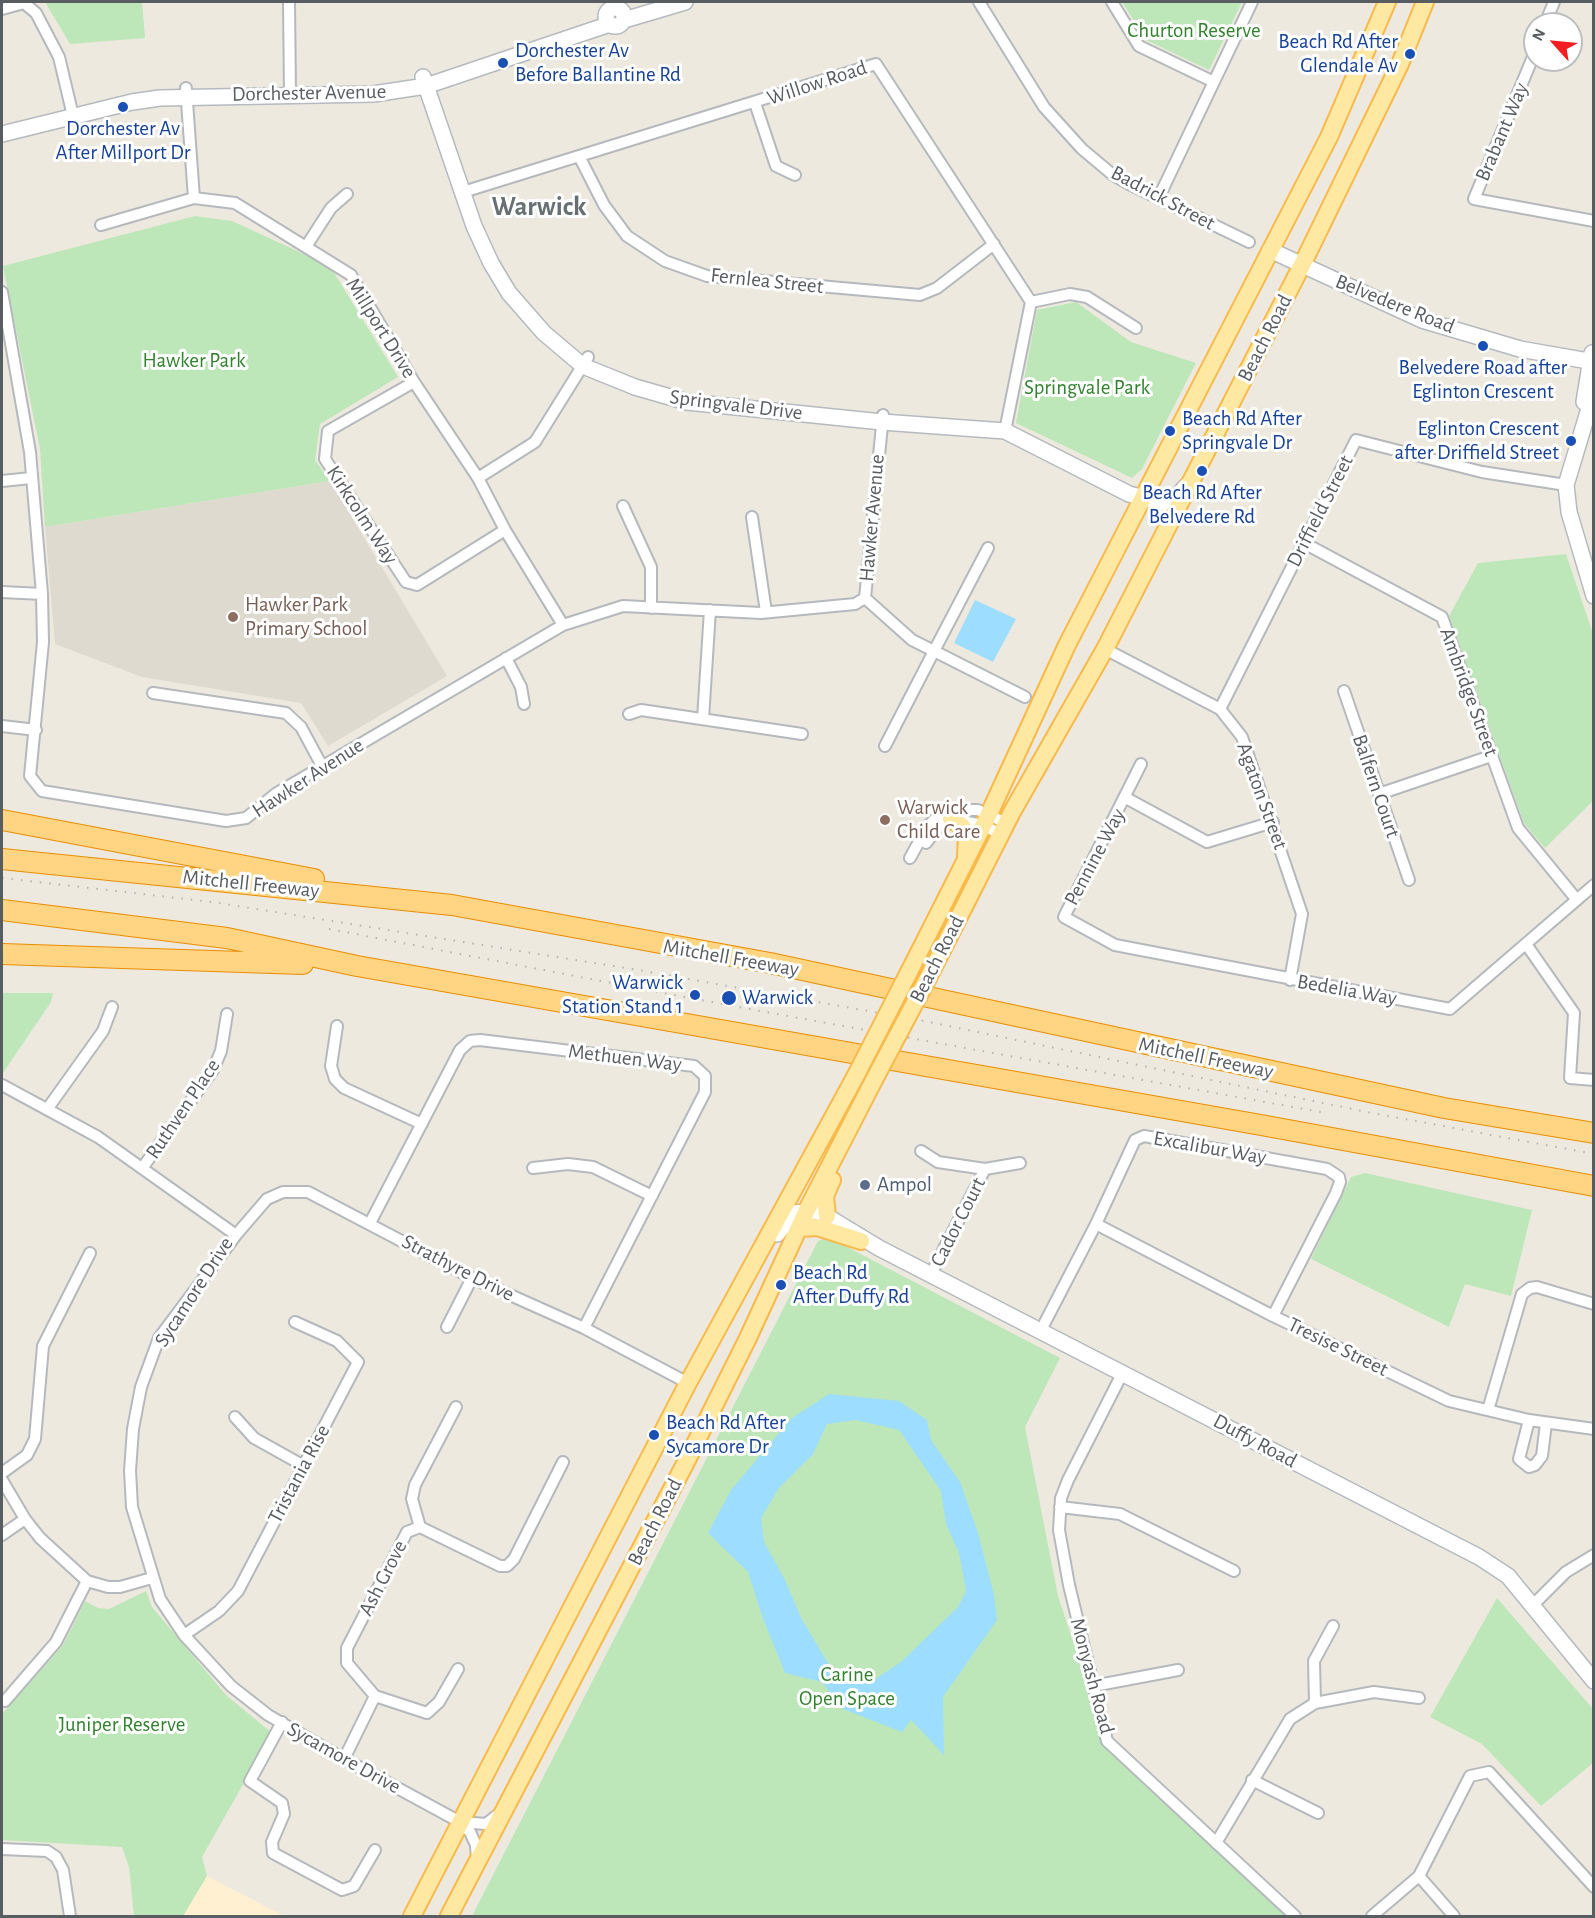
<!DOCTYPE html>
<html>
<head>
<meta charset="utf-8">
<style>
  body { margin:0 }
  #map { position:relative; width:1595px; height:1918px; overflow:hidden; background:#ede9df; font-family:"Alegreya Sans",sans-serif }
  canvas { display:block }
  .frame { position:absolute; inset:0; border:3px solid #585d62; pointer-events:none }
  .north { position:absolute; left:1523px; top:12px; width:60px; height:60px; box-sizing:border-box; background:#fff; border:2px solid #bcbec0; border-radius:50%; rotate:297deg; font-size:16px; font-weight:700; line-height:24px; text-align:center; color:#585d62 }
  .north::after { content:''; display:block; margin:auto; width:21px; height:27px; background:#f41e21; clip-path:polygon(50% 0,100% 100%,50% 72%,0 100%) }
</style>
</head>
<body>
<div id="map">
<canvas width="1595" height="1918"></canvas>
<div class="frame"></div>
<div class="north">N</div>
</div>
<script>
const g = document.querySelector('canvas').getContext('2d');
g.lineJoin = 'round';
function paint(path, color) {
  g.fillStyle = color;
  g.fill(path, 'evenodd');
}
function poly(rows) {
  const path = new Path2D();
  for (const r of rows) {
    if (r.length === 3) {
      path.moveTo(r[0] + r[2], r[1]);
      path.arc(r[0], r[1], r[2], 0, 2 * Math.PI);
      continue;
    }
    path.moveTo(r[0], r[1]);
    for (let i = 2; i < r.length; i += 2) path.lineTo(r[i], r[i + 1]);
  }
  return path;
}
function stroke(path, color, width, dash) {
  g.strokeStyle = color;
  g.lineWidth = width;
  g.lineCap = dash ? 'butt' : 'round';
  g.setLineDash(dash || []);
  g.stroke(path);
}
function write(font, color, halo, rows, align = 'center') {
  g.font = font + ' "Alegreya Sans",sans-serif';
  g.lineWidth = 6;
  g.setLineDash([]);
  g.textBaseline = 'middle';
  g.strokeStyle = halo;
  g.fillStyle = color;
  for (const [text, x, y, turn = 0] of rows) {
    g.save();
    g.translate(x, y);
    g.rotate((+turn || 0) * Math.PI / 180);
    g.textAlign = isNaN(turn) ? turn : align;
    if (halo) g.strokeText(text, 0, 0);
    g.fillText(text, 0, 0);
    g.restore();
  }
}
paint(poly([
  [207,1876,284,1916,183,1916]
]), '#fff0d2');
paint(poly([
  [330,481,447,676,328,746,301,703,142,677,55,644,45,527]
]), '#dfdad0');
paint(poly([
  [45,2,142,2,145,38,70,44],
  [1122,2,1242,2,1209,70,1146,40],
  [195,216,232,221,330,266,398,377,320,424,315,460,330,481,45,527,40,449,3,266],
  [1076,302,1131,342,1196,363,1142,469,1132,478,1016,423,1037,310],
  [1566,554,1593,634,1593,801,1545,848,1524,823,1449,616,1478,563],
  [2,993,53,993,51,1002,3,1073],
  [1365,1173,1532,1210,1511,1296,1465,1284,1449,1327,1311,1259,1351,1177],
  [828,1237,1060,1358,1025,1427,1058,1596,1107,1745,1289,1916,472,1916,818,1241],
  [146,1591,152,1607,226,1695,272,1733,202,1857,207,1876,183,1916,134,1916,129,1867,122,1847,2,1840,2,1714,63,1645,85,1601,98,1608,109,1609],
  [1497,1598,1593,1709,1593,1763,1541,1806,1482,1744,1430,1717]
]), '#bee7b9');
paint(poly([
  [975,600,1016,619,993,662,954,643],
  [829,1394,899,1401,927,1420,931,1440,960,1482,978,1533,994,1595,997,1620,943,1697,944,1755,911,1720,902,1732,843,1709,822,1682,785,1673,763,1619,748,1572,708,1533,731,1490,792,1418],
  [856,1420,899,1430,941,1491,946,1524,959,1553,966,1591,958,1607,901,1662,874,1680,831,1668,801,1618,785,1580,764,1542,761,1518,779,1488,813,1454,827,1424]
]), '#9dddff');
const street = poly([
  [289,2,290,93],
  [979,2,1044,107,1082,149,1113,175,1129,184,1249,242],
  [1112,2,1139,46,1214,82],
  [2,9,24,3,36,13,59,57,73,116],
  [1545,24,1554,2],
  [1535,52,1474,199,1594,221],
  [186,88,194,198,235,203,351,275,414,382,478,478,505,530,563,625],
  [755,103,776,166,795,175],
  [579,156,604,205,627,236,665,261,707,276,920,295,937,288,994,244],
  [463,192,876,64,1031,302,1005,431],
  [1159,197,1252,2],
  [101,225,194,198],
  [307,245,331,208,347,194],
  [2,292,30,452,42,594,43,642,30,776,42,791,226,821,246,818,277,793,563,625,623,606,761,613,855,604,865,598,883,415],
  [1031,302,1070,294,1087,297,1136,328],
  [414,382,328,431,325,459,406,582,417,585,505,530],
  [478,478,535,442,588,357],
  [2,481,31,478],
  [623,506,651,567,651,608],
  [752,517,766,612],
  [1304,543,1442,617,1518,828,1577,900],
  [2,592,42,594],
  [865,598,912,640,934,651,988,548],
  [1105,649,1220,709,1242,737,1302,914,1290,980],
  [506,658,521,687,524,704],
  [1344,691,1409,880],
  [153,693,286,713,301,727,322,766],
  [1220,709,1356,440,1482,472,1566,485],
  [629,714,641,710,802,734],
  [703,719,710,610],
  [2,726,36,730],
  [885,746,934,651,1025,697],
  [1141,764,1064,917,1115,945,1450,1009,1594,885],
  [1379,794,1491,756],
  [1126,798,1207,842,1273,822],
  [926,843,939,826,951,819,983,825,1000,834],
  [910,858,927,827,944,810,978,810,1006,823],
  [1526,944,1574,1013,1570,1078,1594,1080],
  [337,1026,331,1066,335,1079,344,1088,422,1124],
  [2,1085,98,1137,236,1235,159,1338,141,1387,133,1429,130,1471,132,1507,160,1599,184,1635,231,1686,268,1715,344,1759,460,1822,486,1824,500,1813],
  [48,1108,103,1031,112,1007],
  [921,1151,938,1162,985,1169,1020,1163],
  [143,1167,213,1070,221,1051,227,1014],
  [533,1168,568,1164,593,1167,652,1196],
  [370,1223,460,1050,470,1041,480,1040,694,1066,705,1076,705,1092,584,1328],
  [1096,1224,1273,1316,1449,1401,1529,1420,1594,1429],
  [236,1235,267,1199,283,1192,308,1192,472,1278,584,1328,688,1383],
  [931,1274,985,1169],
  [447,1327,472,1278],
  [1041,1330,1096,1224,1135,1140,1144,1136,1327,1169,1339,1177,1340,1182,1336,1193,1273,1316],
  [1123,1372,1068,1480,1061,1498,1059,1530,1069,1585,1107,1741,1295,1916],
  [1488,1410,1522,1294,1530,1288,1537,1287,1594,1304],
  [235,1417,254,1438,304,1466],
  [1529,1420,1519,1459,1529,1467,1535,1465,1542,1456,1546,1423],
  [2,1473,27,1455,35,1439,43,1346,90,1253],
  [2,1480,25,1519,40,1538,87,1581,108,1587,120,1587,152,1578],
  [1060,1507,1120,1514,1234,1571],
  [420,1527,412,1499,415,1485,456,1407],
  [2,1535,25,1519],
  [1532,1606,1566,1572,1594,1555],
  [184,1635,219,1611,238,1591,358,1362,337,1341,295,1322],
  [1093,1686,1178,1670],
  [375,1696,427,1713,439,1702,458,1669],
  [5,1701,56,1642,87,1581],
  [1315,1703,1314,1661,1333,1626],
  [282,1722,250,1781,282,1803,284,1814,272,1842,273,1853,342,1890,354,1886,375,1850],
  [344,1759,375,1696,347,1663,347,1648,407,1532,420,1527,500,1566,507,1566,514,1559,563,1462],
  [1252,1780,1318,1813],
  [460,1822,470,1832,476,1845,477,1861],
  [1216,1843,1290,1719,1315,1703,1374,1692,1419,1698],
  [2,1849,47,1851,56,1857,63,1870,70,1916],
  [1419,1876,1454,1916],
  [1372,1916,1419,1876,1470,1776,1489,1772,1594,1887]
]);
const secondary = poly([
  [615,17,9],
  [624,20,685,2],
  [423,77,474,226,491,263,509,293,544,333,583,366,635,387,687,402,882,422,1005,431,1129,494,1163,503,1175,499,1186,486],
  [2,134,132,102,160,98,373,94,426,86,610,24],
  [1270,250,1422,320,1520,349,1594,362],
  [1594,392,1566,485,1569,512,1594,596],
  [1584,402,1592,353],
  [777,1234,794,1213,818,1211,879,1248,1479,1557,1508,1576,1594,1681]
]);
const primary = poly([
  [951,819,962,826,967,834,966,856],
  [909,972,989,814,1067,645,1329,137,1387,2],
  [929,976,1012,812,1105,649,1302,265,1400,64,1425,2],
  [827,1216,825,1196,832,1180],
  [799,1228,817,1227,861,1241],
  [412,1916,688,1383,855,1077],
  [449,1916,687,1460,747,1340,807,1210,874,1080]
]);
const highway = poly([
  [2,820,314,879],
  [2,859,452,905,770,963,1444,1108,1594,1133],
  [2,910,227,938,357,966,1261,1125,1594,1186],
  [2,954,303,964]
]);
stroke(street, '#b5b9be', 14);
stroke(secondary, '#b5bac0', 18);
stroke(primary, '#fab94b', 20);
stroke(highway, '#ec8d00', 22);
stroke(street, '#fff', 10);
stroke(secondary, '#fff', 15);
stroke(primary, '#ffe8a2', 16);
stroke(highway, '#ffd584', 20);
stroke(poly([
  [2,878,212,902,638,970,924,1021,1362,1111,1594,1154],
  [329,929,727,1005,1326,1113]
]), '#b2b3b3', 2, [1.5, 8]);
const primaryBridge = poly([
  [855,1077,909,972],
  [874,1080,929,976]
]);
stroke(primaryBridge, '#fab94b', 20, []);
stroke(primaryBridge, '#ffe8a2', 16);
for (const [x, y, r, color] of [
  [1410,54,6,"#1a4fb4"],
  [503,63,6,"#1a4fb4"],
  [123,107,6,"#1a4fb4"],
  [1483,346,6,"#1a4fb4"],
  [1170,431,6,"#1a4fb4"],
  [1571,441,6,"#1a4fb4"],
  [1202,471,6,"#1a4fb4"],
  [233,617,6,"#8d6e63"],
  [885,820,6,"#8d6e63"],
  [695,995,6,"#1a4fb4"],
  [729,998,8,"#1a4fb4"],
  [865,1185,6,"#5c6f8a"],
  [781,1285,6,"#1a4fb4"],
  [654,1435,6,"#1a4fb4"]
]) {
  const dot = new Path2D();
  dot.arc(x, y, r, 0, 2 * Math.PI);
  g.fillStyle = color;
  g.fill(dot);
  stroke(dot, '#fff', 2);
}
write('21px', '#32832e', '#fff', [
  ["Churton Reserve",1194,31],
  ["Hawker Park",194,361],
  ["Springvale Park",1087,388],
  ["Carine",847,1675],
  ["Open Space",847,1699],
  ["Juniper Reserve",122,1725]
]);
write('21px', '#164399', '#fff', [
  ["Beach Rd After",1398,42,"right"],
  ["Glendale Av",1398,66,"right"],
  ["Dorchester Av",515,51],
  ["Before Ballantine Rd",515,75],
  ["Dorchester Av",123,129,"center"],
  ["After Millport Dr",123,153,"center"],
  ["Belvedere Road after",1483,368,"center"],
  ["Eglinton Crescent",1483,392,"center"],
  ["Beach Rd After",1182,419],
  ["Springvale Dr",1182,443],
  ["Eglinton Crescent",1559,429,"right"],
  ["after Driffield Street",1559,453,"right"],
  ["Beach Rd After",1202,493,"center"],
  ["Belvedere Rd",1202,517,"center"],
  ["Warwick",683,983,"right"],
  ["Station Stand 1",683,1007,"right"],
  ["Warwick",742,998],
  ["Beach Rd",793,1273],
  ["After Duffy Rd",793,1297],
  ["Beach Rd After",666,1423],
  ["Sycamore Dr",666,1447]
], 'left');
write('21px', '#585d62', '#fff', [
  ["Willow Road",817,83,-18],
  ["Dorchester Avenue",309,93,-1],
  ["Brabant Way",1502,132,-67],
  ["Badrick Street",1163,198,28],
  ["Fernlea Street",767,281,6],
  ["Belvedere Road",1395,304,22],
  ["Millport Drive",381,328,58],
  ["Beach Road",1265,338,-63],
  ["Springvale Drive",736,405,7],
  ["Driffield Street",1320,511,-63],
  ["Kirkcolm Way",362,515,57],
  ["Hawker Avenue",872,518,-85],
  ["Ambridge Street",1469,692,70],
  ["Hawker Avenue",308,778,-33],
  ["Balfern Court",1376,786,71],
  ["Agaton Street",1262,796,70],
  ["Pennine Way",1095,857,-62],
  ["Mitchell Freeway",251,884,6],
  ["Mitchell Freeway",731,958,10],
  ["Beach Road",937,959,-63],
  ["Bedelia Way",1347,990,10],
  ["Methuen Way",625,1058,7],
  ["Mitchell Freeway",1206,1058,12],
  ["Ruthven Place",183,1109,-56],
  ["Excalibur Way",1210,1148,10],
  ["Cador Court",958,1222,-63],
  ["Strathyre Drive",458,1268,27],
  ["Sycamore Drive",194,1292,-57],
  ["Tresise Street",1338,1347,26],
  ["Duffy Road",1255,1441,28],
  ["Tristania Rise",299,1474,-62],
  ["Beach Road",655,1522,-63],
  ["Ash Grove",383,1578,-63],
  ["Monyash Road",1092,1676,75],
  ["Sycamore Drive",344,1758,29]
]);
write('21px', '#785e54', '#fff', [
  ["Hawker Park",245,605],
  ["Primary School",245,629],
  ["Warwick",897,808],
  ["Child Care",897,832]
], 'left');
write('21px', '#4e5e75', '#fff', [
  ["Ampol",877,1185]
], 'left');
write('bold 27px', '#697074', '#fff', [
  ["Warwick",539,207]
]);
</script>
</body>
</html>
